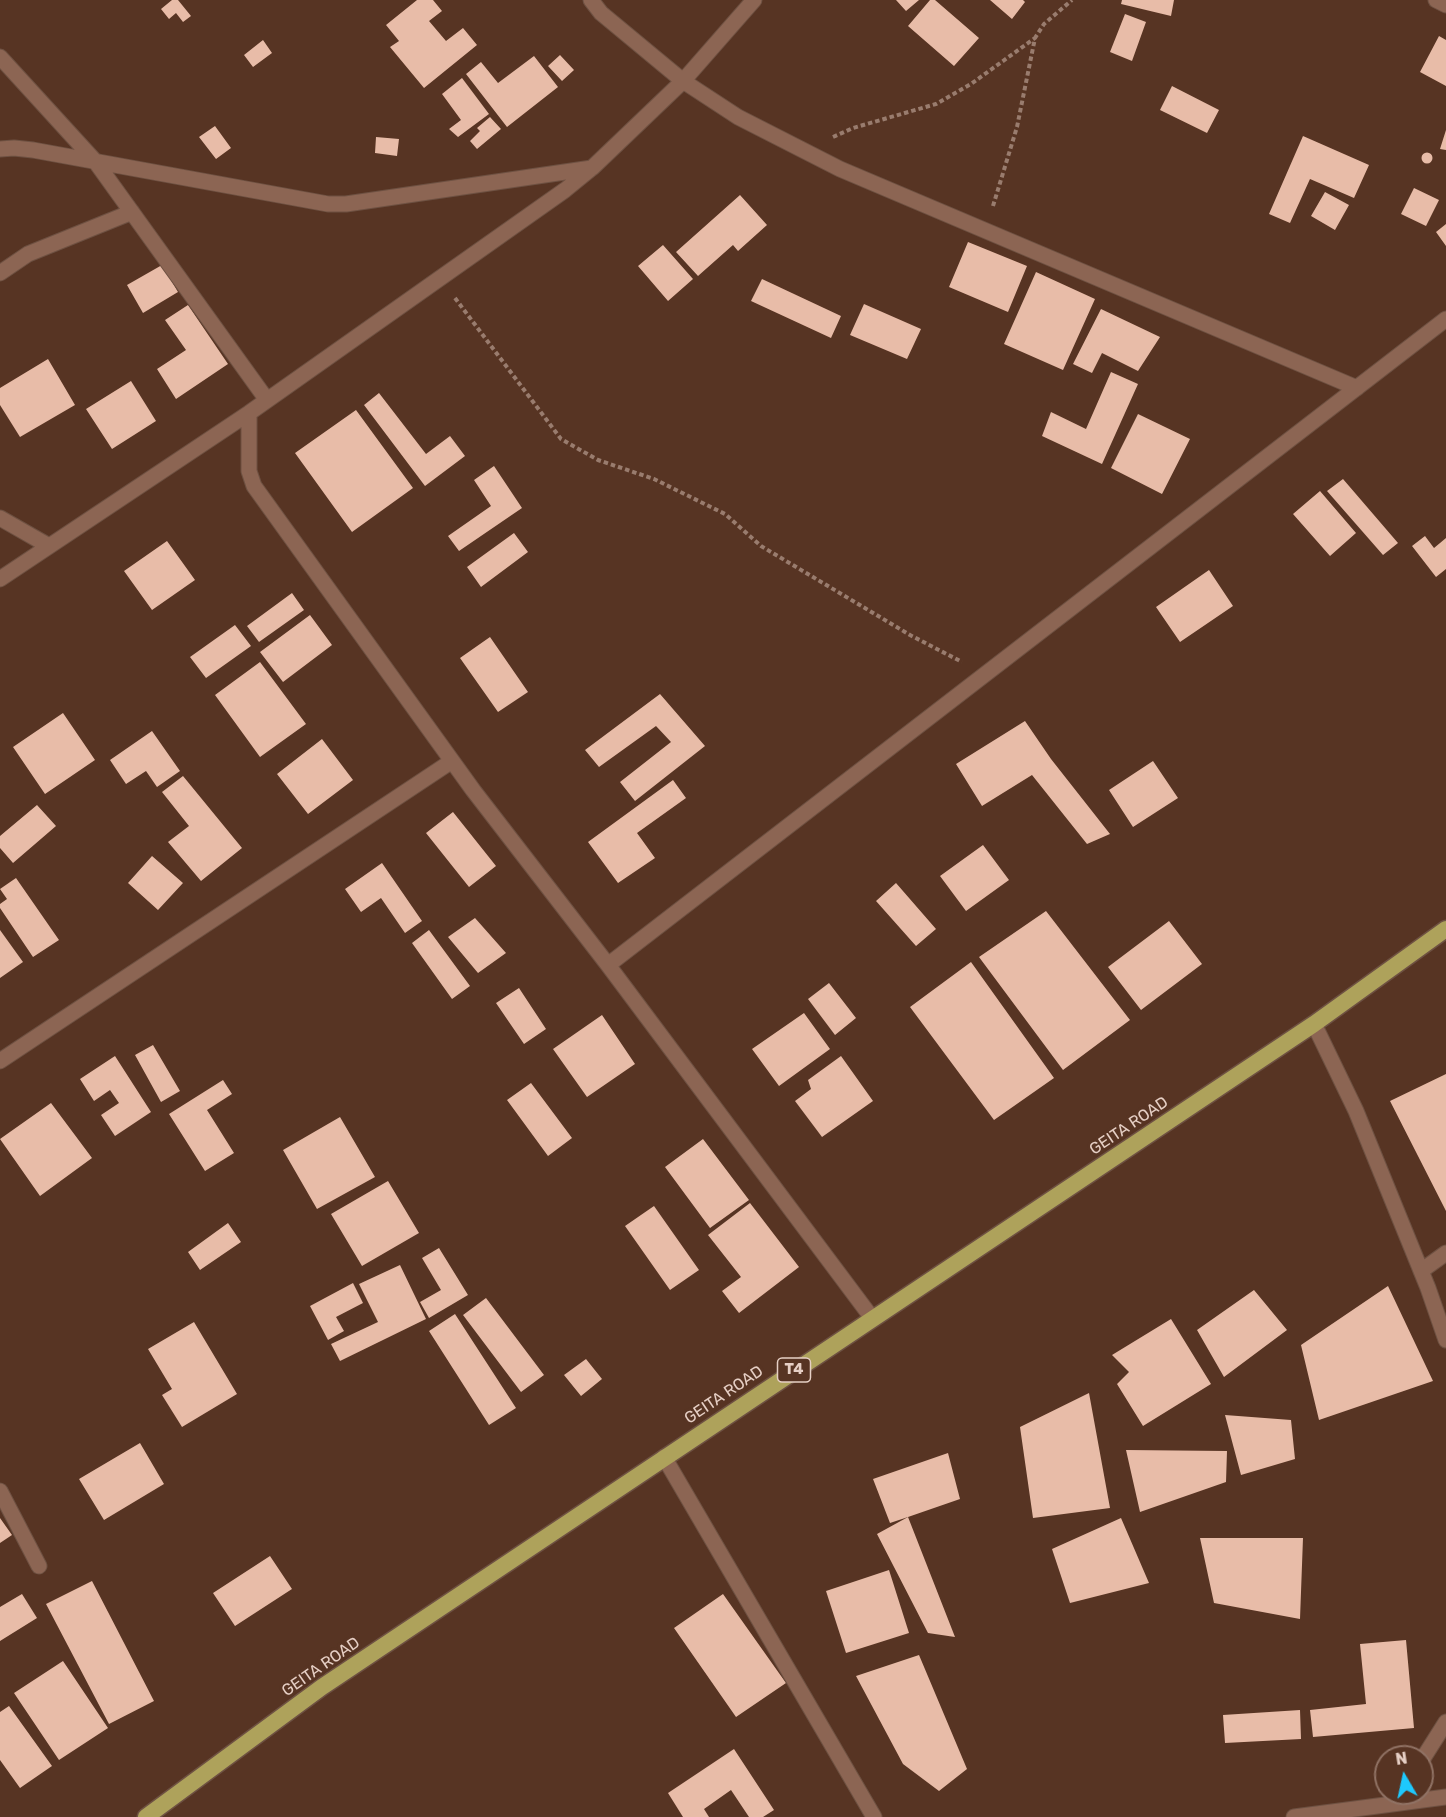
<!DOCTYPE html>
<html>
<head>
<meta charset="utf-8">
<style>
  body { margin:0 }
  #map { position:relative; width:1446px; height:1817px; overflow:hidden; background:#573423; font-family:Rubik,sans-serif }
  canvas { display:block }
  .north { position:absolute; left:1374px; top:1745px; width:60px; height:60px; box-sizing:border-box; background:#573423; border:2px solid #907264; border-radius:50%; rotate:351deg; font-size:16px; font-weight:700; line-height:24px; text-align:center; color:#e6cfc5 }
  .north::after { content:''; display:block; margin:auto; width:21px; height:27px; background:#1ec9fd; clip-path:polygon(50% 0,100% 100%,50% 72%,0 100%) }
</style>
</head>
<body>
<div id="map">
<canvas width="1446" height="1817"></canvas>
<div class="north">N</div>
</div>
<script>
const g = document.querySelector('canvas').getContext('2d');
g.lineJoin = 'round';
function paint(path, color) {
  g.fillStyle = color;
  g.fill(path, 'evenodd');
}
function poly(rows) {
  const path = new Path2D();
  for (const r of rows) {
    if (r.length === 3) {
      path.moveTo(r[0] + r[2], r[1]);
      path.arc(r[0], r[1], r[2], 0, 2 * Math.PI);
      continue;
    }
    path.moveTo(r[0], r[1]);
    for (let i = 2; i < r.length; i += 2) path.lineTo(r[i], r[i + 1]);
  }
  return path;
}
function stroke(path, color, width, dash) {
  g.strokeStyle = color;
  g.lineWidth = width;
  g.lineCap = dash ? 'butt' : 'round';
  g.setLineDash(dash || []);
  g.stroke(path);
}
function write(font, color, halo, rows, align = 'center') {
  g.font = font + ' Rubik,sans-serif';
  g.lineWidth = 6;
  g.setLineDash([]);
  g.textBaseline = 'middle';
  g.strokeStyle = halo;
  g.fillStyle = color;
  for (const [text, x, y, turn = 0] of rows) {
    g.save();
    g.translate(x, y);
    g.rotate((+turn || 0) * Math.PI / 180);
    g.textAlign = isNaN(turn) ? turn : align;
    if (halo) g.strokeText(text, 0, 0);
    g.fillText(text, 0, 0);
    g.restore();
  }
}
paint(poly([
  [172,0,178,0,191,16,183,22,176,13,169,19,161,9],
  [417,0,433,0,442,11,429,21,446,41,463,28,477,45,424,88,390,47,399,41,386,25],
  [896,0,919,0,906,11],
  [930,0,935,0,979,38,954,66,908,26],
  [990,0,1023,0,1025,2,1012,19],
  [1122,0,1174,0,1171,16,1121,4],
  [1125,14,1146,22,1132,61,1110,52],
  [1439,36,1446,40,1446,86,1420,72],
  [263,40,272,53,253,67,244,55],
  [560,55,574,70,562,81,548,66],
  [534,56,558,87,507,127,466,74,481,62,498,83],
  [462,78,489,114,458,137,449,129,461,120,442,94],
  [1172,86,1219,110,1207,133,1160,110],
  [490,117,501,129,477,149,470,141,480,131,477,128],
  [215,126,231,148,216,159,199,137],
  [1446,130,1446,150,1440,149],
  [1303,136,1369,165,1354,198,1310,179,1290,223,1269,214],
  [376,137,399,139,397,156,375,153],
  [1427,158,5.5],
  [1414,188,1439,200,1426,226,1401,214],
  [1325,192,1349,205,1335,230,1311,216],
  [740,195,767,225,738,251,733,245,698,276,676,252],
  [1446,224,1446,246,1436,232],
  [968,242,1027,266,1008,312,949,287],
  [663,245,693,279,668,301,638,266],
  [162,265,178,292,143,313,127,285],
  [1036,272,1095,299,1063,370,1004,344],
  [762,279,841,316,831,338,751,301],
  [864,304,921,329,907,359,850,335],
  [188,305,228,364,176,399,157,369,186,350,165,320],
  [1101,309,1160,337,1138,371,1102,353,1092,373,1073,364],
  [48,359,75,405,20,437,0,405,0,388],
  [1111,372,1138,384,1102,464,1042,436,1051,412,1086,429],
  [131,381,156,421,112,449,86,409],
  [379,393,426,454,450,436,465,456,425,486,364,405],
  [356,410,413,488,352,532,295,453],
  [1138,414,1190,439,1162,494,1111,468],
  [494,466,522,508,459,551,448,536,491,506,474,480],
  [1343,479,1398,543,1383,555,1327,491],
  [1320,491,1356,533,1330,556,1293,514],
  [514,533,528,552,481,587,467,567],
  [1425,536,1434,548,1446,538,1446,569,1436,577,1412,546],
  [167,541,195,580,152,610,124,571],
  [1209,570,1233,606,1180,642,1156,607],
  [292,593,304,610,259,642,247,626],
  [310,615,332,645,283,682,260,652],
  [235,625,251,646,206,678,190,657],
  [490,637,528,692,498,712,460,658],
  [260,662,306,724,260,757,215,695],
  [660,694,705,746,635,801,620,782,671,742,656,726,599,767,585,750],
  [63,713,95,760,45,794,13,747],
  [1025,721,1051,759,1110,834,1087,844,1032,775,982,806,956,764],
  [152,731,180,771,157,787,146,771,126,784,110,760],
  [322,739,353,780,308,814,277,774],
  [1153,761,1178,798,1133,827,1109,790],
  [183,776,242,848,201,881,168,842,189,826,162,792],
  [673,780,686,798,637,833,655,858,618,883,588,842],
  [37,805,56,826,13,863,0,848,0,836],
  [453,812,496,866,469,887,426,833],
  [983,845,1009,880,966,911,940,876],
  [152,856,183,883,158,910,128,883],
  [382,863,422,921,405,933,381,898,361,912,345,889],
  [16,878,59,940,33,957,0,908,0,904,7,899,0,889],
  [896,883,936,929,916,946,876,901],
  [1046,911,1130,1020,1063,1070,979,957],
  [475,918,506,953,478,973,448,937],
  [1169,921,1202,964,1141,1010,1108,967],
  [0,930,23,962,0,978],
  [429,930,470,986,452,999,412,943],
  [971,962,1054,1078,994,1120,910,1007],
  [829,983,856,1018,835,1035,808,999],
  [519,988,546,1029,524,1044,496,1003],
  [804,1013,830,1049,779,1086,752,1049],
  [602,1015,635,1064,587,1097,553,1049],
  [153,1045,180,1091,161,1102,135,1055],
  [115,1056,151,1112,115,1136,101,1115,119,1103,110,1090,94,1101,80,1079],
  [841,1056,873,1101,822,1137,795,1101,811,1089,808,1080],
  [1446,1074,1446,1211,1390,1101],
  [223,1080,232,1094,207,1110,234,1153,205,1171,169,1114],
  [531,1083,572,1138,548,1156,507,1100],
  [51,1103,92,1158,40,1196,0,1139],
  [340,1117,375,1177,317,1209,283,1150],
  [703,1139,749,1200,710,1228,665,1167],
  [388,1181,419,1233,362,1266,331,1214],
  [750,1203,799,1267,739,1313,722,1291,741,1277,708,1235],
  [654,1206,699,1270,670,1290,625,1226],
  [228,1223,241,1242,200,1270,188,1252],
  [439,1248,468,1295,429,1318,420,1302,441,1290,422,1258],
  [400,1265,426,1319,340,1361,331,1344,378,1322,359,1284],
  [353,1283,363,1303,336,1317,344,1331,328,1340,310,1306],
  [1388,1286,1433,1381,1319,1420,1301,1345],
  [1254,1290,1287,1330,1224,1377,1197,1330],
  [486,1298,544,1375,521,1392,463,1315],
  [455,1314,516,1408,489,1425,429,1331],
  [1171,1319,1211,1384,1143,1426,1117,1384,1129,1372,1112,1355],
  [194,1322,237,1394,182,1427,162,1395,172,1389,148,1349],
  [586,1359,602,1379,581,1396,564,1375],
  [1089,1393,1110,1508,1033,1518,1020,1427],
  [1225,1415,1291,1420,1295,1459,1241,1475],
  [140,1443,164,1484,104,1520,79,1479],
  [1126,1450,1227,1451,1226,1482,1140,1512],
  [948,1453,960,1499,908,1517,955,1637,928,1633,877,1534,908,1517,890,1523,873,1479],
  [0,1518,12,1535,0,1543],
  [1121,1518,1149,1583,1070,1603,1052,1549],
  [1200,1538,1303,1538,1300,1619,1214,1603],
  [270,1556,292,1589,235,1626,213,1593],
  [889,1570,909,1633,846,1653,826,1591],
  [92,1581,154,1701,109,1724,46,1604],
  [22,1594,37,1618,0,1641,0,1607],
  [723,1594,786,1683,736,1717,674,1628],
  [1406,1640,1414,1728,1313,1737,1310,1710,1366,1704,1360,1644],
  [919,1655,967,1769,939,1791,903,1764,856,1676],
  [63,1661,108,1728,59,1760,14,1693],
  [9,1706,52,1766,20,1788,0,1760,0,1712],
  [1300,1710,1301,1739,1225,1743,1223,1715],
  [734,1749,774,1810,763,1817,749,1817,731,1790,704,1809,709,1817,683,1817,668,1793]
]), '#e8bca8');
const minor = poly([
  [591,0,601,13,683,81,738,117,840,169,1357,388],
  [1436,0,1446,5],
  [0,57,95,161,267,400],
  [0,149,14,148,33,150,328,204,346,204,592,168],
  [0,273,28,254,132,212],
  [249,413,249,471,254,486,473,790,608,965,872,1318],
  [0,518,49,546],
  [0,579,249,413,565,190,592,168,683,81,754,0],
  [608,965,1446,319],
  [1314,1024,1356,1111,1428,1288,1446,1340],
  [0,1061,452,761],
  [1421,1271,1446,1253],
  [664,1457,874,1817],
  [0,1491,39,1566],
  [1422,1760,1446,1722],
  [1294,1817,1446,1797]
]);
const trunk = poly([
  [146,1817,322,1687,1314,1024,1446,929]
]);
stroke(minor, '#6e5142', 17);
stroke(trunk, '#6e5142', 19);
stroke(poly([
  [833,137,853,128,936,104,971,84,1035,38],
  [993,206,1017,127,1035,38,1044,24,1072,0],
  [455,298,561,439,598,460,654,479,725,514,761,546,910,635,962,662]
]), '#997c6e', 4, [4.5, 3]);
stroke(minor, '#8c6553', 15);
stroke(trunk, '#aea25b', 16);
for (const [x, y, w] of [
  [794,1370,33]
]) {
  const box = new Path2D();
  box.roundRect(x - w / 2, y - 12, w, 24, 4.5);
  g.fillStyle = '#573423';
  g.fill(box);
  stroke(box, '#e6cfc5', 1.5);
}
write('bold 15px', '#e6cfc5', null, [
  ["T4",794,1370]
]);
write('16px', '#e6cfc5', '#573423', [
  ["GEITA ROAD",1129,1126,-34],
  ["GEITA ROAD",724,1395,-34],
  ["GEITA ROAD",321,1667,-35]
]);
</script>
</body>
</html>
